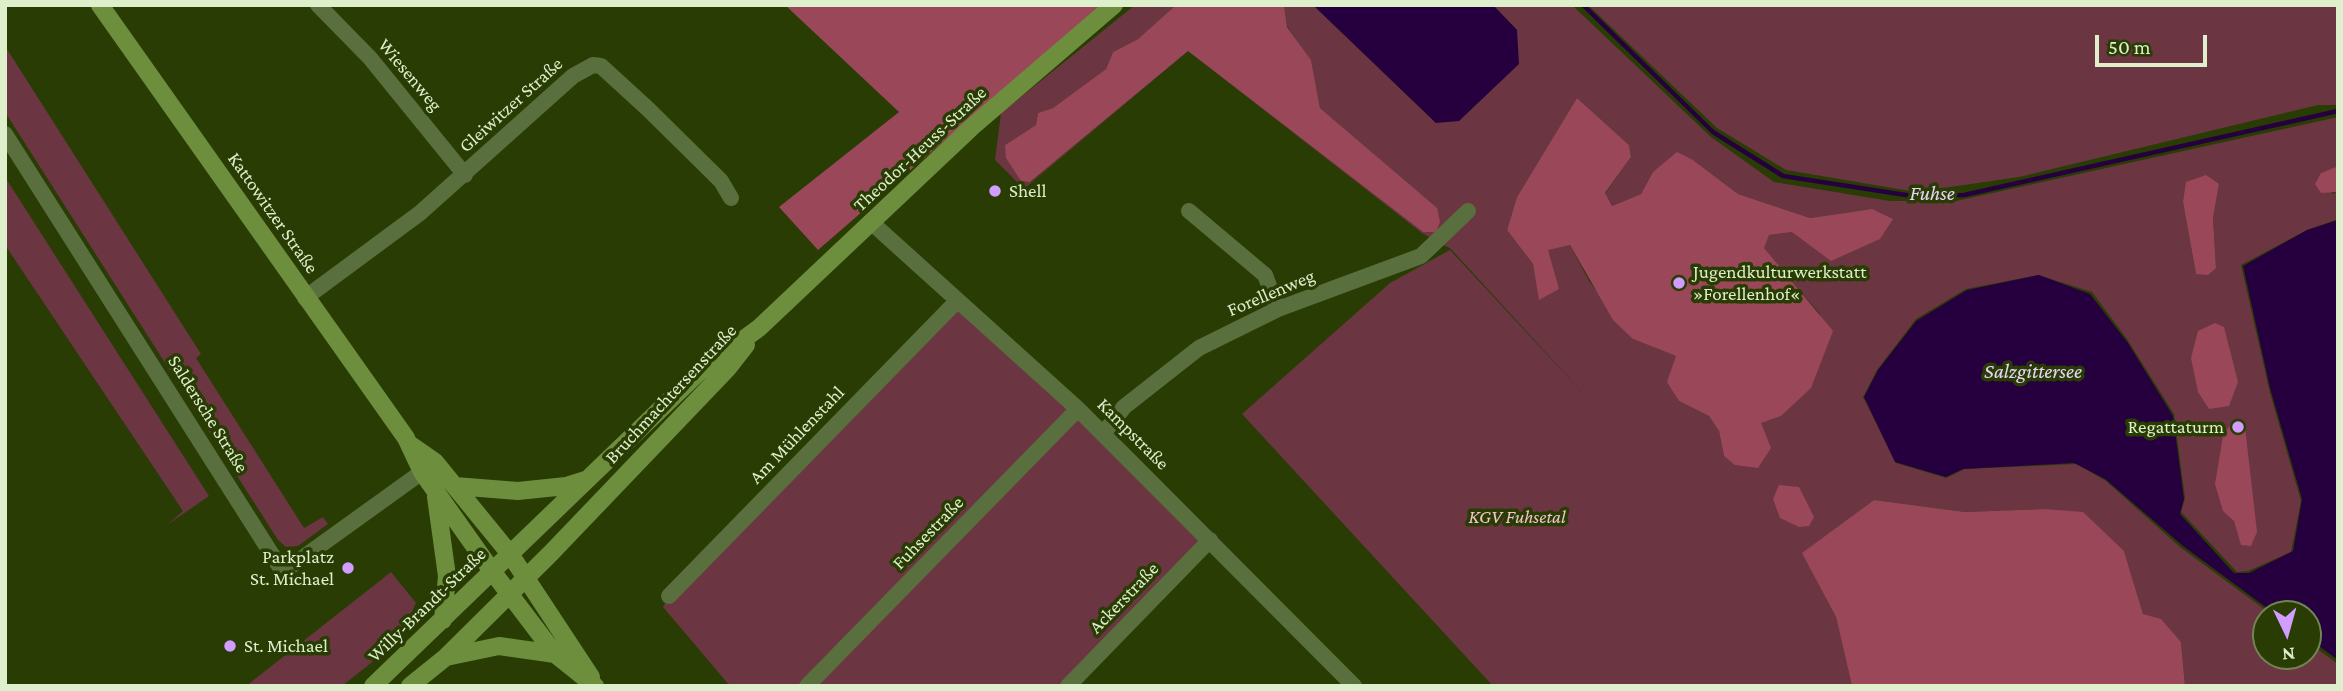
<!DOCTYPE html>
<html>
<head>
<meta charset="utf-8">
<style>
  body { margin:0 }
  #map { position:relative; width:2343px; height:691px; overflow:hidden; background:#283c04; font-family:"Crimson Pro",serif }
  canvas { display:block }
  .frame { position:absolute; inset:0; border:7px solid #deefcb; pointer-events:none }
  .north { position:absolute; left:2252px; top:600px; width:70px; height:70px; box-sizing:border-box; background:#283c04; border:2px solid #718454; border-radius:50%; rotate:175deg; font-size:19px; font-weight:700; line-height:28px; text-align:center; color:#deefcb }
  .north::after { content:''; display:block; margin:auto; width:24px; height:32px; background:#d19dfe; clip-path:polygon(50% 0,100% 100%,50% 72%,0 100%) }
  .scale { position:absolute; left:2095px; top:35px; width:112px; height:32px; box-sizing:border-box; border:4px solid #deefcb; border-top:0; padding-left:9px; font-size:21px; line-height:24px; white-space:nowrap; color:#deefcb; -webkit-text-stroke:5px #283c04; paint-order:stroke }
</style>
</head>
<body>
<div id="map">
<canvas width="2343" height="691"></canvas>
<div class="frame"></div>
<div class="north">N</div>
<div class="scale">50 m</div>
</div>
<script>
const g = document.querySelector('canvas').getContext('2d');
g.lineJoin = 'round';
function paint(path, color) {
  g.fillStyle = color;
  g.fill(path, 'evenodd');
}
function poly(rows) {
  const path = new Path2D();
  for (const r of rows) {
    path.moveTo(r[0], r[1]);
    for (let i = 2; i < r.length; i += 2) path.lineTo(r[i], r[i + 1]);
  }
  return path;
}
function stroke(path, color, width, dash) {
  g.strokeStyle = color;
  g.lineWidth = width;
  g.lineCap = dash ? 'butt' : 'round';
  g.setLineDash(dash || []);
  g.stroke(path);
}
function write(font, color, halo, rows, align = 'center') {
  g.font = font + ' "Crimson Pro",serif';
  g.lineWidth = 7;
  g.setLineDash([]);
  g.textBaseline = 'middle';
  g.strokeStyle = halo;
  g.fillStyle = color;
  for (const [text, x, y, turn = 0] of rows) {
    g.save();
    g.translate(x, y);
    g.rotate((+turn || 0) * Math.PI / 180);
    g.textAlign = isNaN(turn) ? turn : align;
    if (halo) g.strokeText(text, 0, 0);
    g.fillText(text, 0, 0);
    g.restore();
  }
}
paint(poly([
  [1135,5,1176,5,1138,39,1113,52,1106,69,1053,108,1038,113,1036,125,1005,145,1021,181,1031,182,1188,51,1423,232,1436,208,1320,108,1311,61,1287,26,1284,5,1313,5,1436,123,1517,30,1493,5,1572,5,1711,137,1774,182,1890,201,1956,201,2338,117,2338,166,2321,173,2332,194,2338,192,2338,219,2307,230,2241,265,2270,393,2301,501,2291,552,2248,571,2237,572,2181,512,2185,498,2174,414,2127,339,2092,292,2038,275,1966,289,1916,319,1877,370,1863,397,1896,463,1946,478,1965,469,2077,464,2106,481,2180,547,2271,614,2266,614,2266,656,2308,656,2308,642,2338,664,2338,686,2185,686,2181,642,2143,614,2124,551,2044,509,1965,512,1874,500,1803,553,1836,617,1852,686,1493,686,1242,414,1390,283,1450,250,1593,404,1451,249,1422,233,1188,51,1024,189,995,160,1001,113],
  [1577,98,1629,145,1631,157,1605,194,1612,206,1641,194,1653,172,1693,160,1738,194,1810,218,1872,209,1792,232,1769,235,1763,248,1820,314,1760,423,1724,456,1719,431,1709,416,1679,401,1676,356,1633,339,1589,281,1570,245,1548,249,1540,300,1533,264,1507,230,1517,197],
  [2219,184,2213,218,2216,268,2196,274,2183,202],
  [1588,5,2338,5,2338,105,2318,105,2019,177,1916,192,1786,170,1717,128],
  [5,46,201,354,196,358,304,528,323,517,328,524,298,546,286,547,278,540,5,112],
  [5,177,209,496,167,525,183,511,5,245],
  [956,302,1210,540,1068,686,730,686,663,607,669,596],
  [391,572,416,603,407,623,376,659,342,686,246,686]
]), '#6b3641');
paint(poly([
  [785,5,1101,5,818,250,779,207,899,112],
  [1176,5,1284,5,1287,27,1311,60,1320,108,1437,208,1440,222,1436,232,1423,232,1188,51,1030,182,1021,181,1006,158,1005,145,1036,125,1038,113,1053,108,1106,69,1113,52,1138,39],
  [1577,98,1629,145,1631,157,1605,193,1612,206,1641,194,1653,172,1677,152,1693,160,1738,194,1810,218,1872,209,1893,219,1880,239,1831,261,1792,232,1769,235,1764,248,1833,331,1811,388,1781,416,1761,423,1771,448,1758,468,1735,465,1724,456,1719,431,1709,416,1679,401,1667,382,1676,356,1633,339,1613,320,1570,245,1548,250,1559,289,1539,300,1533,264,1507,230,1517,197],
  [2338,166,2338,192,2321,193,2315,184,2321,173],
  [2206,175,2219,184,2213,218,2216,268,2208,275,2196,274,2183,202,2186,182],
  [2215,323,2224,327,2238,382,2229,406,2209,409,2198,392,2191,358,2198,331],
  [2232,422,2245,427,2257,532,2251,546,2241,545,2234,521,2223,511,2215,484,2223,436],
  [1779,485,1799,487,1814,517,1809,526,1799,527,1780,518,1773,499],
  [1874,500,1965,512,2044,509,2083,512,2124,551,2143,614,2161,619,2181,642,2185,686,1852,686,1836,617,1802,553]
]), '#9a475a');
paint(poly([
  [1313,5,1493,5,1517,30,1519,64,1459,121,1436,123],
  [2338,220,2338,660,2308,638,2308,614,2275,614,2183,546,2105,479,2074,463,1963,469,1946,477,1895,462,1864,397,1878,370,1916,321,1967,290,2039,275,2090,294,2128,343,2173,416,2184,499,2180,514,2234,573,2249,573,2293,551,2302,499,2270,388,2243,266,2307,230]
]), '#26003e');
stroke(poly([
  [1583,5,1713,132,1783,176,1912,196,1964,195,2338,111]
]), '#26003e', 4.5);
stroke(poly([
  [318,5,370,58,465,175],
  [5,134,283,572,422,472],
  [1189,211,1265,275,1278,309],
  [872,223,1078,409,1354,686],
  [305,298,420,213,573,76,593,65,601,66,648,109,721,181,731,198],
  [1103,434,1124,407,1199,348,1278,309,1421,256,1468,211],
  [669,596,956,302],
  [807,686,1078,409],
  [1068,686,1210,540]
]), '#596f3d', 16);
stroke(poly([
  [100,5,406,438,422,472,492,571,555,654,595,686],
  [412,446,435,462,510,554,591,677],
  [455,486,518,491,566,486,585,480],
  [436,497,447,576,443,620],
  [446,657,499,646,555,654],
  [373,686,699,372,759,328,973,126,1114,5],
  [410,686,446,657,551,553,728,368,746,345]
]), '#6d8e3c', 18);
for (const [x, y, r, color] of [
  [995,191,7,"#d19dfe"],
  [1679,283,7,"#d19dfe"],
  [2238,427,7,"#d19dfe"],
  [348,568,7,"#d19dfe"],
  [230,646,7,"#d19dfe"]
]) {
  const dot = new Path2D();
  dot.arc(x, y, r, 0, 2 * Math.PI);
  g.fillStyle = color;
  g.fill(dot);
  stroke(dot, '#283c04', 2.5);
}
write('19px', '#deefcb', '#283c04', [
  ["Wiesenweg",410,75,50],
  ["Gleiwitzer Straße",511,105,-42],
  ["Theodor-Heuss-Straße",920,149,-43],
  ["Kattowitzer Straße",273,213,55],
  ["Forellenweg",1271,293,-23],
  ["Bruchmachtersenstraße",671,394,-47],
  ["Saldersche Straße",208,414,58],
  ["Kampstraße",1133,434,45],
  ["Am Mühlenstahl",797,435,-46],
  ["Fuhsestraße",928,533,-46],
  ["Ackerstraße",1124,598,-46],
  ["Willy-Brandt-Straße",427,605,-44]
]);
write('19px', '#deefcb', '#283c04', [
  ["Shell",1009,191],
  ["Jugendkulturwerkstatt",1693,272],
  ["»Forellenhof«",1693,294],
  ["Regattaturm",2224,427,"right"],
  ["Parkplatz",334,557,"right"],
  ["St. Michael",334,579,"right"],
  ["St. Michael",244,646]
], 'left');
write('italic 19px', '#f4c3cb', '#283c04', [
  ["KGV Fuhsetal",1517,517]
]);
write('italic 21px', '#e9d5fc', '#283c04', [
  ["Fuhse",1932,194],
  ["Salzgittersee",2033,372]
]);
</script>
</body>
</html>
